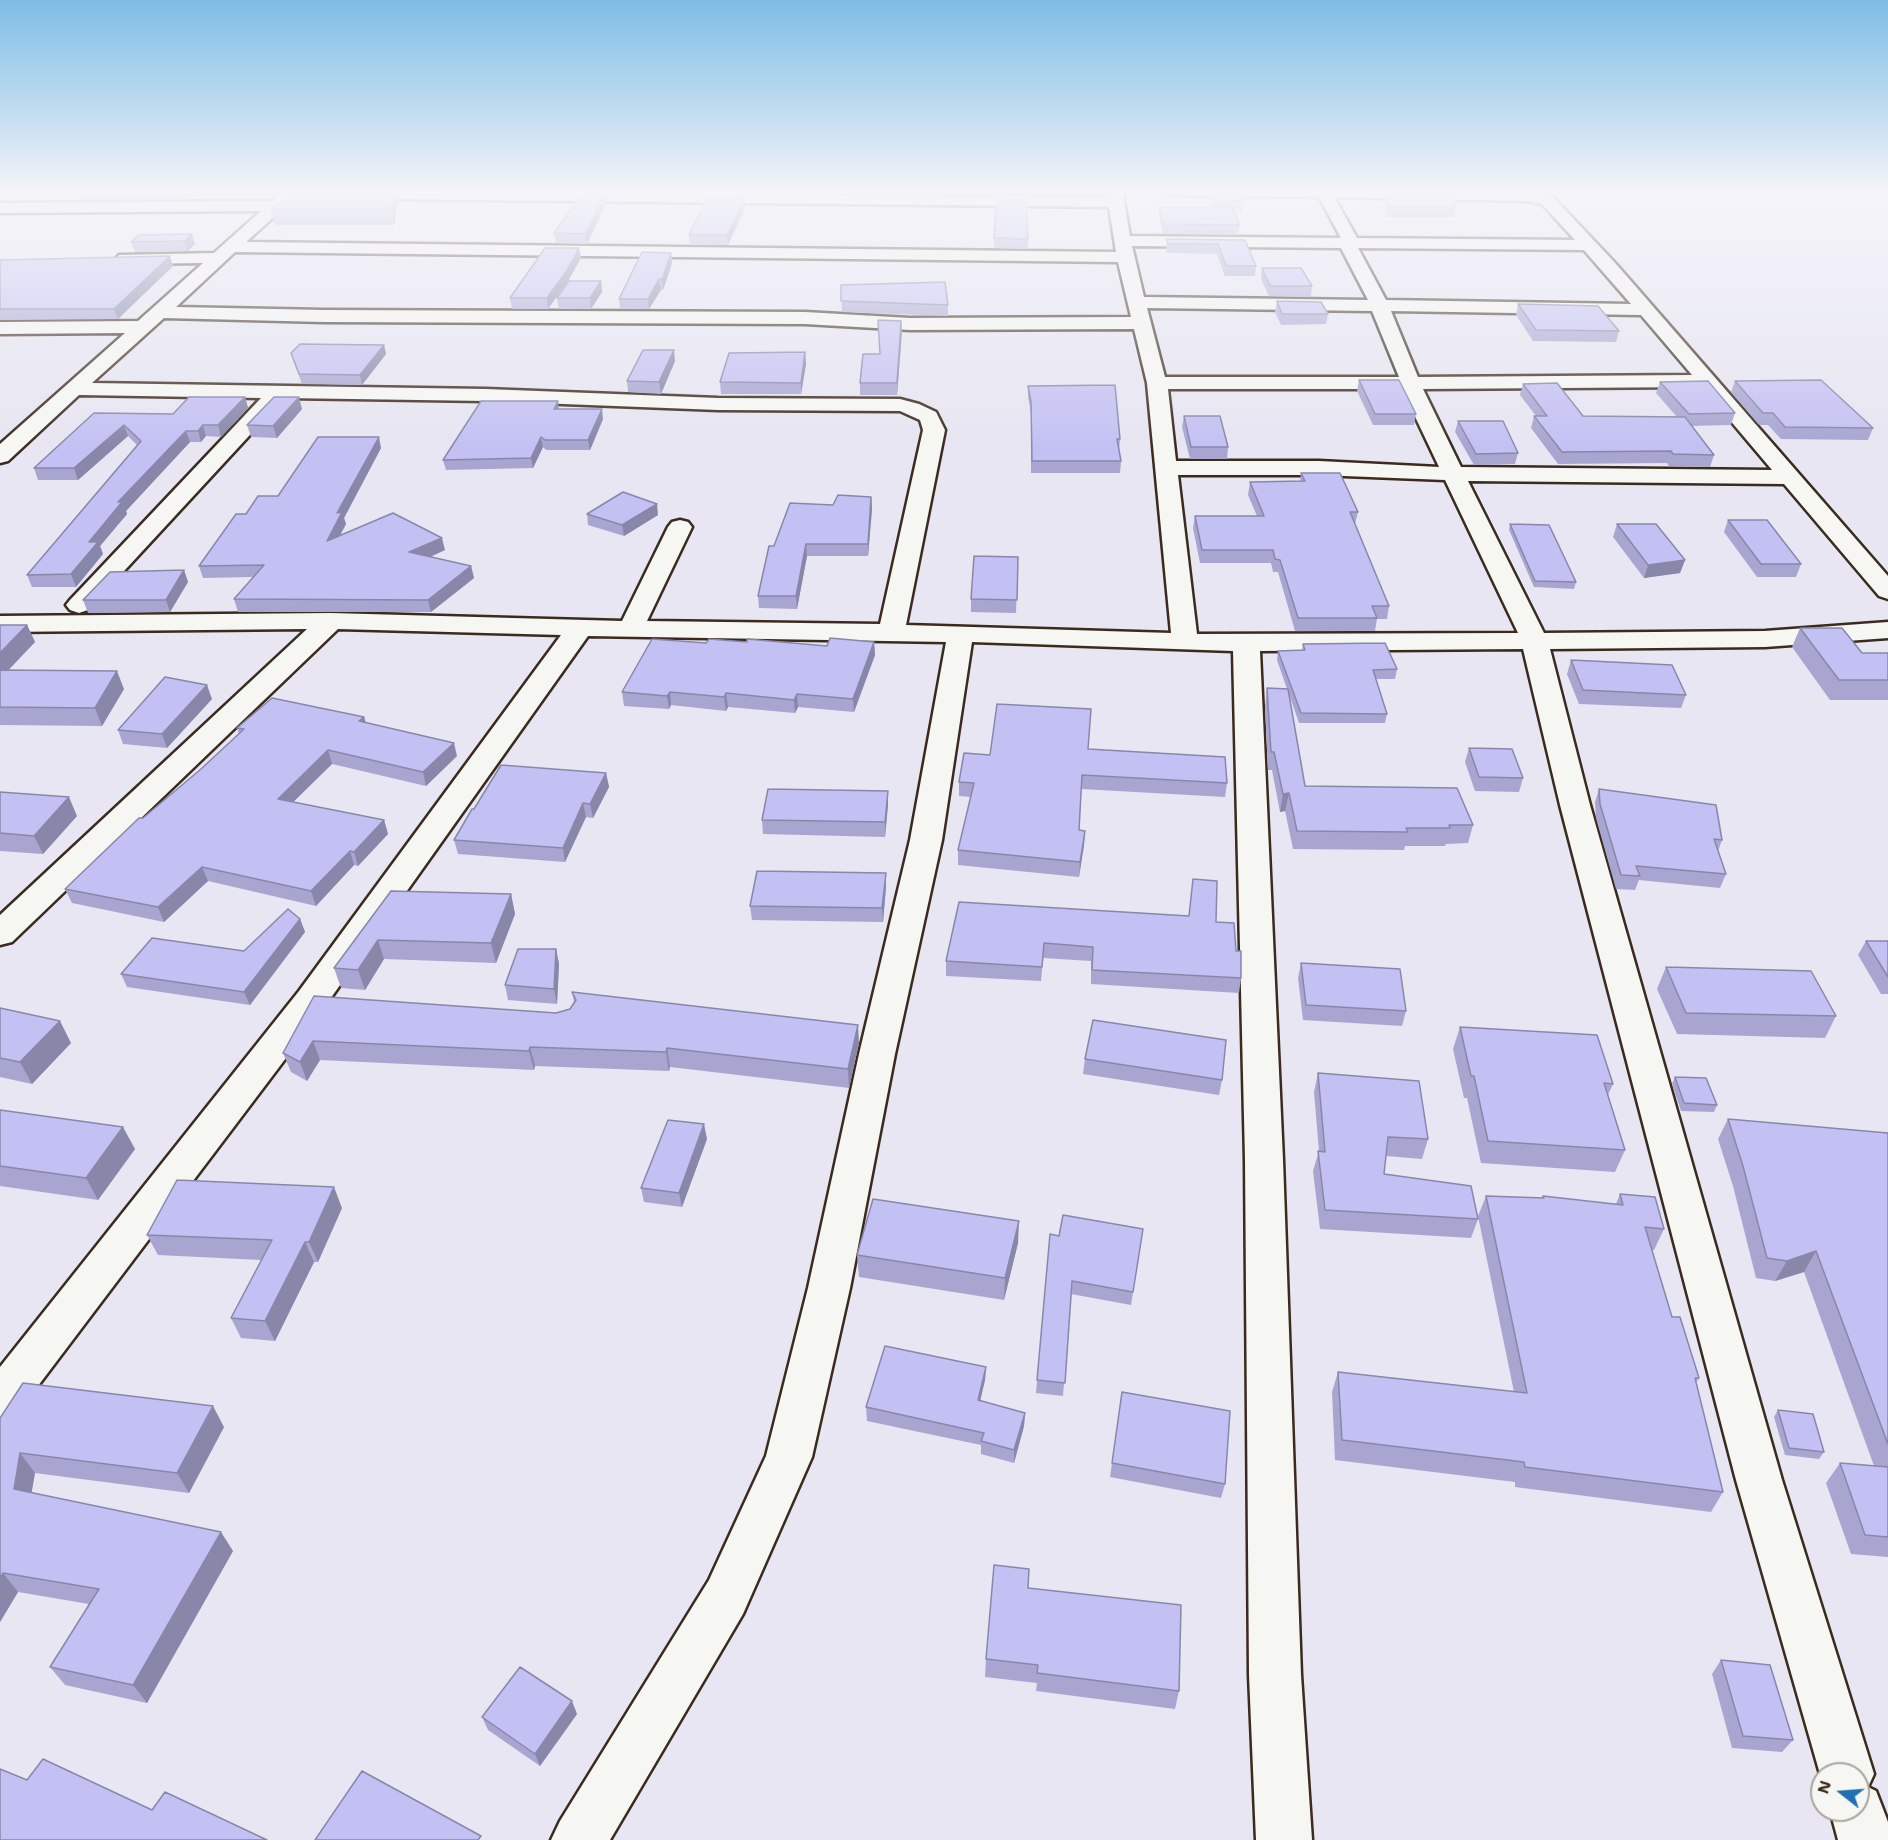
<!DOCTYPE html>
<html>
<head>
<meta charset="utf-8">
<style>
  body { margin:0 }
  #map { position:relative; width:1888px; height:1840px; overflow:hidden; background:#e7e6f2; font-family:"Shantell Sans",sans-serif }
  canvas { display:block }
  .north { position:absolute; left:1810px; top:1762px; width:60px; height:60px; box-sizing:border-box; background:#f6f6f2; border:2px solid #aba49d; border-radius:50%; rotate:287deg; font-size:16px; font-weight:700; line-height:24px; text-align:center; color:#3b2a1e }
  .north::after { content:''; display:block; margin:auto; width:21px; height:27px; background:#1f6fb2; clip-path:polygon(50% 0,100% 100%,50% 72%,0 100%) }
</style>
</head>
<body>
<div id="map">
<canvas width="1888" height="1840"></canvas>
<div class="north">N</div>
</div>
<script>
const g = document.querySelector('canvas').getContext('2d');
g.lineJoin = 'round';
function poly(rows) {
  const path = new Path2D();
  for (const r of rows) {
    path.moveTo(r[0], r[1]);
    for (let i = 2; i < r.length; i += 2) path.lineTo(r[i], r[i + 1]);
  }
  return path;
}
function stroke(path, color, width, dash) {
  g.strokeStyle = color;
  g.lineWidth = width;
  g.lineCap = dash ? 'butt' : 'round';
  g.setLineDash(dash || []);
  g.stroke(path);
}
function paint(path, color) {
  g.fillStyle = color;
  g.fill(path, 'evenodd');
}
const minor = poly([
  [285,190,715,191,863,196,1109,197,1110,190,1124,190,1124,202,1130,236,1341,238,1319,197,1166,195,1158,190,1526,191,1553,197,1616,264,1888,576,1888,599,1879,596,1784,484,1468,481,1544,633,1765,631,1888,622,1888,638,1765,647,1550,649,1590,805,1782,1480,1874,1774,1868,1787,1876,1791,1888,1822,1888,1840,1838,1840,1830,1810,1858,1810,1858,1774,1822,1774,1822,1778,1820,1774,1736,1480,1560,805,1523,649,1260,651,1283,1160,1301,1675,1312,1840,1256,1840,1249,1675,1245,1160,1233,651,972,642,942,840,895,1054,850,1288,812,1457,743,1614,610,1840,551,1840,560,1821,709,1580,766,1456,808,1288,859,1054,910,840,946,642,588,636,323,1009,16,1415,0,1421,0,1367,299,991,561,635,338,629,12,942,0,945,0,915,307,629,0,632,0,616,331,613,622,621,668,527,672,522,680,520,688,522,692,527,647,621,880,624,923,430,920,420,900,411,718,410,486,401,284,398,88,610,79,613,70,610,66,605,70,600,261,398,79,395,8,461,0,463,0,444,125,333,0,334,0,322,138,321,203,263,125,264,119,263,116,259,119,255,214,253,261,211,0,213,0,203,272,201,285,190],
  [1334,197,1526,201,1542,204,1575,240,1357,238,1334,197],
  [295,198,1109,207,1116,252,246,242,295,198],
  [1132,246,1341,248,1368,300,1144,297,1132,246],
  [1358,248,1584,250,1631,304,1386,300,1358,248],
  [235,252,1118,262,1131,317,910,318,805,312,324,310,176,307,235,252],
  [1147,308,1372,311,1399,377,1165,377,1147,308],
  [1391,311,1641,315,1692,375,1418,377,1391,311],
  [164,318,324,322,805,324,910,330,1134,329,1147,383,1171,633,906,625,945,430,936,412,919,404,900,399,718,398,486,389,92,383,164,318],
  [1702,387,1772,470,1461,467,1423,389,1702,387],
  [1168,389,1402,389,1439,467,1319,461,1176,461,1168,389],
  [1178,475,1319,475,1445,480,1518,633,1197,634,1178,475]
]);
stroke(minor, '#3b2a1e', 5);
paint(minor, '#f6f6f2');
paint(poly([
  [77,190,195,190,183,199,77,200,74,192],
  [394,190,395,190,398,201,394,225,275,225,271,210],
  [998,190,1024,190,1024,194,997,194],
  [1212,190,1244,201,1242,211,1234,210,1240,225,1238,235,1163,234,1159,217,1159,207,1213,208,1211,198],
  [1386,191,1456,207,1454,217,1386,217,1385,200],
  [604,194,606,204,587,244,556,243,554,233],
  [745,208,728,245,690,245,689,235],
  [192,234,195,244,188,251,135,252,131,242],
  [994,238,1028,239,1028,249,994,248],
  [1167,239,1245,240,1256,266,1255,276,1225,276,1217,254,1167,253,1166,249],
  [671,253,672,263,663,290,661,290,649,309,620,309,619,299],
  [581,258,548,309,512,309,510,298],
  [0,260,173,266,118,319,0,320],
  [1262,268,1312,286,1311,297,1269,296,1261,279],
  [601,281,602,292,591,309,559,309,557,298],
  [841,285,948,305,948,316,842,312],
  [1277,301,1328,314,1326,324,1281,325,1275,312],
  [1518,304,1619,331,1616,342,1533,341,1516,315],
  [901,321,902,332,897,395,860,395,860,383,880,354],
  [384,345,386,354,362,385,302,384,291,353],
  [805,352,806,364,801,394,721,394,720,382],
  [675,361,661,394,628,392,627,381],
  [1359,380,1416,414,1414,425,1373,425,1357,391],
  [1735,381,1873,428,1868,440,1781,439,1768,425,1759,425,1731,392],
  [1660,382,1735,413,1731,425,1692,426,1714,455,1710,467,1669,466,1667,463,1558,464,1531,428,1534,416,1536,416,1520,395,1523,384,1583,416,1677,417,1656,393],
  [1028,386,1120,439,1119,450,1121,461,1120,473,1031,473,1031,413,1028,397],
  [245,397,248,408,221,437,206,436,201,442,190,442,126,511,127,514,100,546,103,554,76,587,32,587,27,575,137,445,128,436,78,480,38,480,34,468,94,413,173,414],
  [302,409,277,438,251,437,247,425],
  [559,409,603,419,590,450,546,450,543,447,533,468,446,470,443,460],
  [1184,416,1228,447,1227,459,1190,459,1182,427],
  [1458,421,1518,453,1515,464,1474,465,1455,432],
  [381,448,344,518,346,524,340,536,445,550,430,557,471,566,474,578,431,612,238,612,234,599,253,577,203,578,199,566,246,514,278,496],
  [1301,473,1358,512,1355,524,1389,606,1387,619,1377,619,1375,631,1295,631,1278,572,1273,572,1271,563,1200,563,1193,528,1195,516,1257,516,1248,495,1250,482,1300,482],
  [871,497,872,509,868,556,807,556,797,609,759,608,758,596,774,546,833,505],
  [587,514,658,515,624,536,588,525],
  [1728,520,1801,564,1796,577,1757,577,1724,532],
  [1510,524,1576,582,1574,589,1534,587,1509,530],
  [1617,524,1685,560,1680,573,1644,578,1613,537],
  [1018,557,1016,613,971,612,971,599],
  [184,570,188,582,170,612,88,613,83,600],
  [0,625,27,625,35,642,8,670,124,689,102,726,0,725],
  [1800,628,1862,653,1888,653,1888,700,1830,700,1792,647],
  [747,642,827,646,874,642,875,655,854,712,798,707,795,713,728,707,726,711,671,705,669,709,624,706,622,692,706,643],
  [1303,644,1397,669,1395,679,1376,679,1387,714,1385,723,1299,723,1289,694,1305,786,1473,825,1468,843,1446,844,1445,846,1405,846,1404,850,1293,849,1285,811,1280,812,1272,770,1268,770,1265,706,1267,688,1287,689,1277,660,1278,651,1302,650],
  [1571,660,1686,695,1681,708,1579,704,1567,674],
  [212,699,167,748,123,744,118,730],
  [364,717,366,723,457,756,426,786,332,764,293,802,384,820,388,834,358,866,354,865,316,906,208,881,164,922,72,903,65,889,143,818,201,769,239,734,237,728],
  [1469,748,1523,778,1519,792,1475,791,1465,762],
  [1088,749,1227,783,1225,797,1081,789,1079,830,1085,831,1084,845,1079,877,958,865,958,850,971,797,959,796,959,782,990,755],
  [606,773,609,787,593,818,586,817,565,862,458,854,454,840,474,809],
  [1599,789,1722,840,1718,851,1726,874,1720,888,1639,880,1635,890,1616,889,1596,818,1595,802],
  [888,791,888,805,885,837,763,834,762,820],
  [0,792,77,816,43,854,0,851],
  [1193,879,1216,922,1236,951,1241,978,1239,993,1091,984,1091,961,1043,958,1041,981,946,976,946,961,1189,916],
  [886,887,883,922,752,920,750,906],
  [391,891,511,894,515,914,496,963,384,959,365,990,341,988,334,968],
  [300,919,305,932,250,1005,127,987,121,974,244,951],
  [1866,941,1888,941,1888,994,1881,994,1858,955],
  [556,949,559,964,557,1004,508,1000,505,985],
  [1301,963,1406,1011,1402,1026,1303,1020,1298,978],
  [1666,967,1836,1016,1825,1038,1677,1034,1657,989],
  [572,992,859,1043,849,1088,670,1067,669,1071,535,1066,534,1070,320,1060,307,1081,291,1072,283,1053,314,996,556,1013,570,1009,574,1002],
  [0,1008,71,1043,32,1084,0,1077],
  [1460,1027,1613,1084,1608,1095,1625,1150,1615,1172,1481,1163,1467,1098,1464,1098,1453,1049],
  [1085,1059,1222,1080,1219,1095,1083,1074],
  [1318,1073,1428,1139,1422,1159,1386,1156,1384,1174,1478,1219,1471,1238,1320,1229,1313,1171,1319,1151,1314,1092],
  [1675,1077,1717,1105,1714,1112,1681,1111,1672,1084],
  [0,1110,135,1149,98,1200,0,1186],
  [1728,1119,1888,1133,1888,1557,1851,1554,1826,1483,1840,1463,1874,1466,1804,1272,1775,1281,1756,1278,1733,1186,1718,1139],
  [707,1139,682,1207,644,1202,641,1188],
  [1620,1194,1664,1229,1654,1250,1651,1250,1672,1317,1699,1378,1696,1383,1723,1492,1711,1512,1515,1487,1515,1482,1335,1460,1332,1392,1338,1372,1514,1392,1478,1216,1486,1196,1542,1198,1543,1196,1616,1204],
  [342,1208,318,1262,314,1262,275,1341,241,1338,231,1318,261,1260,158,1255,147,1235],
  [1143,1229,1131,1305,1071,1294,1063,1396,1036,1393,1050,1234,1059,1236],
  [1018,1243,1004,1300,859,1277,857,1255],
  [986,1367,985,1380,980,1401,1025,1413,1024,1426,1014,1463,981,1454,981,1445,867,1421,866,1407],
  [1122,1392,1225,1484,1221,1498,1110,1477],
  [1778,1410,1824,1452,1819,1459,1785,1455,1774,1417],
  [0,1418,224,1427,189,1493,35,1473,31,1492,233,1551,147,1703,65,1685,50,1667,89,1604,18,1592,0,1622],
  [1028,1587,1179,1691,1175,1709,1036,1691,1037,1683,985,1677,986,1659],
  [1721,1660,1793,1740,1782,1752,1732,1748,1712,1674],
  [577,1714,540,1766,488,1730,482,1717]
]), '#a8a6d1');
paint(poly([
  [0,190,7,190,0,195],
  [183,190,195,190,183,199,181,191],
  [394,190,395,190,398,201,394,225,391,210],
  [604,194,606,204,587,244,586,234],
  [745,198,745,208,728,245,727,235],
  [192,234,195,244,188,251,185,241],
  [579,248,581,258,567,283,548,309,547,298],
  [671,253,672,263,663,290,662,280],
  [170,256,173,266,118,319,114,309],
  [659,279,661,290,649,309,648,299],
  [601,281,602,292,591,309,590,298],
  [901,321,902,332,897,395,897,383],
  [384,345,386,354,362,385,360,375],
  [674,350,675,361,661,394,659,382],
  [805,352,806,364,801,394,801,383],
  [245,397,248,408,221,437,218,425],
  [299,397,302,409,277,438,273,426],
  [558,401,559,411,554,409],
  [602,409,603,419,590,450,588,440],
  [124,425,128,436,78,480,74,468],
  [203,425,206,436,201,442,198,431],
  [186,431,190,442,126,511,127,514,100,546,103,554,76,587,71,574,89,542,118,502],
  [379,437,381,448,344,518,346,524,330,553,327,541,337,513],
  [541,437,543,447,533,468,531,458],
  [871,497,872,509,868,556,868,544],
  [657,504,658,515,624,536,622,525],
  [442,538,445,550,412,565,409,552],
  [806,544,807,556,797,609,796,596],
  [1685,560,1680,573,1644,578,1648,565],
  [471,566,474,578,431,612,428,600],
  [184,570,188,582,170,612,166,600],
  [27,625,35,642,0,679,0,653],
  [874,642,875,655,854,712,853,699],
  [117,671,124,689,102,726,95,708],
  [207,685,212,699,167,748,162,734],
  [670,692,671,705,669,709,667,696],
  [726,693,728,707,726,711,724,697],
  [797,694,798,707,795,713,794,700],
  [364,717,368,730,359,721],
  [454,743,457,756,426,786,423,772],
  [328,750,332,764,282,813,278,799],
  [606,773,609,787,593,818,590,804],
  [888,791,888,805,885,837,885,822],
  [1289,793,1285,811,1280,812,1283,794],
  [69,797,77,816,43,854,34,836],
  [583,803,586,817,565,862,563,848],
  [384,820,388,834,358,866,354,852],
  [1085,831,1084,845,1079,877,1080,862],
  [350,851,354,865,316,906,311,891],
  [202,867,208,881,164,922,158,907],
  [886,873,886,887,883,922,882,908],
  [511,894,515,914,496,963,491,943],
  [300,919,305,932,250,1005,244,992],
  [378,940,384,959,365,990,358,970],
  [556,949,559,964,557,1004,554,989],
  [60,1021,71,1043,32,1084,20,1062],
  [858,1025,859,1043,849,1088,848,1069],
  [313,1041,320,1060,307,1081,300,1062],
  [530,1047,535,1066,534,1070,529,1051],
  [667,1048,670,1067,669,1071,666,1052],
  [704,1124,707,1139,682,1207,679,1193],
  [123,1127,135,1149,98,1200,86,1178],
  [334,1187,342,1208,318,1262,309,1242],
  [1019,1221,1018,1243,1004,1300,1005,1278],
  [305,1242,314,1262,275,1341,265,1321],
  [1816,1251,1804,1272,1775,1281,1787,1261],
  [986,1367,985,1380,977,1414,978,1400],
  [213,1406,224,1427,189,1493,177,1473],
  [1025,1413,1024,1426,1014,1463,1014,1450],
  [20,1453,35,1473,29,1508,14,1489],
  [221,1532,233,1551,147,1703,133,1685],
  [3,1573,18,1592,0,1622,0,1578],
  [572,1701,577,1714,540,1766,535,1754]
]), '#8887aa');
const building = poly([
  [77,190,183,190,181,191,74,192,77,190],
  [298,190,394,190,391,210,271,210,298,190],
  [1212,190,1241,190,1244,201,1215,200,1212,190],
  [1386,191,1452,192,1456,207,1388,207,1386,191],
  [582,194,604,194,586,234,554,233,582,194],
  [708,197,745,198,727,235,689,235,708,197],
  [997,198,1026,199,1028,239,994,238,997,198],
  [1159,207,1233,208,1240,225,1163,224,1159,207],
  [192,234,185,241,131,242,139,235,192,234],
  [1167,239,1245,240,1256,266,1226,266,1218,244,1168,244,1167,239],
  [545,248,579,248,566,272,547,298,510,298,545,248],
  [642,252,671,253,662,280,659,279,648,299,619,299,642,252],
  [170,256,114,309,0,309,0,260,170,256],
  [1262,268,1301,268,1312,286,1270,286,1262,268],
  [569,281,601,281,590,298,557,298,569,281],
  [945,282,948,305,841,301,841,285,945,282],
  [1277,301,1321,302,1328,314,1282,314,1277,301],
  [1518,304,1598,306,1619,331,1536,330,1518,304],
  [878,320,901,321,897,383,860,383,863,354,880,354,878,320],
  [300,344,384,345,360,375,299,374,291,353,300,344],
  [643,350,674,350,659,382,627,381,643,350],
  [805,352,801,383,720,382,729,353,805,352],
  [1359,380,1399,380,1416,414,1375,414,1359,380],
  [1821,380,1873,428,1785,427,1773,413,1763,413,1735,381,1821,380],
  [1708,381,1735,413,1689,414,1660,382,1708,381],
  [1557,383,1583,416,1685,417,1714,455,1673,454,1671,451,1562,452,1534,416,1547,416,1523,384,1557,383],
  [1115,385,1120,439,1117,439,1121,461,1032,461,1031,402,1028,386,1115,385],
  [189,397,245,397,218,425,203,425,198,431,186,431,118,502,122,502,89,542,98,542,71,574,27,575,141,441,124,425,74,468,34,468,94,413,173,414,189,397],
  [274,397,299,397,273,426,247,425,274,397],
  [481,401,558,401,554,409,602,409,588,440,545,440,541,437,531,458,443,460,481,401],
  [1184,416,1220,416,1228,447,1191,447,1184,416],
  [1458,421,1503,421,1518,453,1476,454,1458,421],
  [318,437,379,437,337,513,342,512,327,541,393,513,442,538,409,552,471,566,428,600,234,599,264,565,199,566,236,514,246,514,258,496,278,496,318,437],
  [1301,473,1340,473,1358,512,1350,512,1389,606,1372,606,1377,618,1298,618,1280,560,1275,559,1273,550,1202,550,1195,516,1264,516,1250,482,1305,481,1301,473],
  [623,492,657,504,622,525,587,514,623,492],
  [838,495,871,497,868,544,806,544,796,596,758,596,769,546,774,546,790,503,833,505,838,495],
  [1728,520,1767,520,1801,564,1761,564,1728,520],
  [1510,524,1549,525,1576,582,1535,581,1510,524],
  [1617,524,1656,524,1685,560,1648,565,1617,524],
  [974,556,1018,557,1017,600,971,599,974,556],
  [184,570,166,600,83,600,110,572,184,570],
  [0,625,27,625,0,653,0,625],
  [1800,628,1842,628,1862,653,1888,653,1888,680,1839,680,1800,628],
  [830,638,874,642,853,699,797,694,794,700,726,693,724,697,670,692,667,696,622,692,652,639,706,643,709,639,747,642,747,639,827,646,830,638],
  [1385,643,1397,669,1373,670,1387,714,1301,713,1278,651,1305,650,1303,644,1385,643],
  [1571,660,1672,665,1686,695,1583,690,1571,660],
  [0,670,117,671,95,708,0,707,0,670],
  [165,677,207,685,162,734,118,730,165,677],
  [1267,688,1288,689,1305,786,1457,788,1473,825,1449,825,1450,828,1406,828,1408,832,1297,831,1289,793,1283,794,1274,752,1271,752,1267,688],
  [272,698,364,717,359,721,454,743,423,772,328,750,278,799,384,820,354,852,350,851,311,891,202,867,158,907,65,889,139,818,143,818,201,769,244,729,237,728,272,698],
  [997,704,1091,709,1088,749,1225,757,1227,783,1082,775,1079,830,1085,831,1080,862,958,850,974,783,959,782,964,753,990,755,997,704],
  [1469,748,1512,749,1523,778,1479,777,1469,748],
  [501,765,606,773,590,804,583,803,563,848,454,840,472,809,474,809,501,765],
  [768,789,888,791,885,822,762,820,768,789],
  [1599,789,1716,805,1722,840,1714,839,1726,874,1636,866,1640,876,1621,875,1600,804,1599,789],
  [0,792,69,797,34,836,0,833,0,792],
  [757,871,886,873,882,908,750,906,757,871],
  [1193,879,1217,881,1216,922,1234,923,1236,951,1241,951,1241,978,1092,970,1093,947,1044,943,1042,967,946,961,959,902,1189,916,1193,879],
  [391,891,511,894,491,943,378,940,358,970,334,968,391,891],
  [288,909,300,919,244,992,121,974,152,938,244,951,288,909],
  [1866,941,1888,941,1888,977,1866,941],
  [518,949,556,949,554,989,505,985,518,949],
  [1301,963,1400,969,1406,1011,1306,1005,1301,963],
  [1666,967,1811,971,1836,1016,1686,1013,1666,967],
  [572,992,858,1025,848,1069,667,1048,666,1052,530,1047,529,1051,313,1041,300,1062,283,1053,314,996,556,1013,570,1009,576,1000,572,992],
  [0,1008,60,1021,20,1062,0,1058,0,1008],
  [1093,1020,1226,1040,1222,1080,1085,1059,1093,1020],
  [1460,1027,1597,1035,1613,1084,1604,1083,1625,1150,1488,1141,1474,1076,1471,1076,1460,1027],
  [1318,1073,1419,1081,1428,1139,1388,1137,1384,1174,1471,1186,1478,1219,1325,1210,1318,1151,1325,1152,1318,1073],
  [1675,1077,1706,1078,1717,1105,1684,1103,1675,1077],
  [0,1110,123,1127,86,1178,0,1166,0,1110],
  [1728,1119,1888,1133,1888,1444,1816,1251,1787,1261,1767,1258,1743,1166,1728,1119],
  [668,1120,704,1124,679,1193,641,1188,668,1120],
  [177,1180,334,1187,309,1242,305,1242,265,1321,231,1318,272,1240,147,1235,177,1180],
  [1620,1194,1655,1197,1664,1229,1645,1227,1672,1317,1680,1317,1699,1378,1695,1378,1723,1492,1525,1467,1524,1462,1342,1440,1338,1372,1527,1393,1486,1196,1544,1198,1543,1196,1623,1205,1620,1194],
  [873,1199,1019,1221,1005,1278,857,1255,873,1199],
  [1063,1215,1143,1229,1133,1292,1072,1281,1065,1383,1037,1380,1050,1234,1059,1236,1063,1215],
  [885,1346,986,1367,978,1400,1025,1413,1014,1450,981,1441,984,1433,866,1407,885,1346],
  [23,1383,213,1406,177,1473,20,1453,14,1489,221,1532,133,1685,50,1667,99,1589,3,1573,0,1578,0,1418,23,1383],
  [1122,1392,1230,1411,1225,1484,1112,1463,1122,1392],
  [1778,1410,1813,1414,1824,1452,1789,1448,1778,1410],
  [1840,1463,1888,1467,1888,1537,1865,1535,1840,1463],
  [994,1565,1029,1569,1028,1588,1181,1605,1179,1691,1037,1673,1038,1665,986,1659,994,1565],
  [1721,1660,1770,1665,1793,1740,1743,1736,1721,1660],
  [520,1667,572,1701,535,1754,482,1717,520,1667],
  [43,1759,152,1810,165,1792,267,1840,0,1840,0,1769,27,1780,43,1759],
  [362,1771,481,1836,478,1840,315,1840,362,1771]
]);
paint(building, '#c3c1f3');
stroke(building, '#8887aa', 1.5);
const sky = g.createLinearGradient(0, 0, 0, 447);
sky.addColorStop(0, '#7ebde5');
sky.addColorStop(0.43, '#f4f4f9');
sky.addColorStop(1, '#f4f4f900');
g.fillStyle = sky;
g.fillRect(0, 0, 1888, 447);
</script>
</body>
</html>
